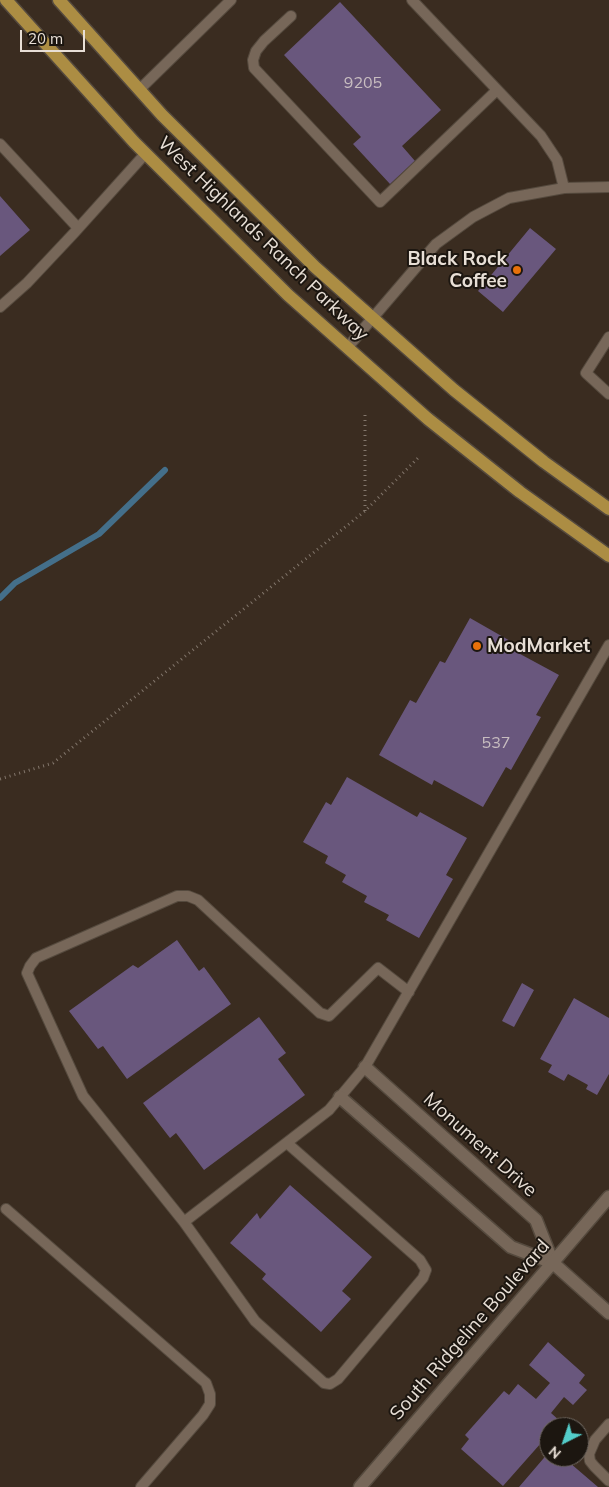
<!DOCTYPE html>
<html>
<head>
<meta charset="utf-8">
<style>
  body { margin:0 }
  #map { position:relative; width:609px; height:1487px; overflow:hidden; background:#3a2c20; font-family:Mulish,sans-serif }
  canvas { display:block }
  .north { position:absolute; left:539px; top:1417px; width:50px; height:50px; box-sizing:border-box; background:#1c1610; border:1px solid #6e665f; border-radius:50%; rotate:221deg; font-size:14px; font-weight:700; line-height:20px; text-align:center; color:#e8dfd6 }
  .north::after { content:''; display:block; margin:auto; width:18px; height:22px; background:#53cdca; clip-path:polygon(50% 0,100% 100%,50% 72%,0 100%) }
  .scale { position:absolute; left:20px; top:30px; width:65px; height:22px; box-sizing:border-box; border:2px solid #e8dfd6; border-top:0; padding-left:6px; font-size:15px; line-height:18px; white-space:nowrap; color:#e8dfd6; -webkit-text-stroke:4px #1c1610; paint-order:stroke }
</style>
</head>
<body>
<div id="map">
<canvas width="609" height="1487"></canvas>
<div class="north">N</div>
<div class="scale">20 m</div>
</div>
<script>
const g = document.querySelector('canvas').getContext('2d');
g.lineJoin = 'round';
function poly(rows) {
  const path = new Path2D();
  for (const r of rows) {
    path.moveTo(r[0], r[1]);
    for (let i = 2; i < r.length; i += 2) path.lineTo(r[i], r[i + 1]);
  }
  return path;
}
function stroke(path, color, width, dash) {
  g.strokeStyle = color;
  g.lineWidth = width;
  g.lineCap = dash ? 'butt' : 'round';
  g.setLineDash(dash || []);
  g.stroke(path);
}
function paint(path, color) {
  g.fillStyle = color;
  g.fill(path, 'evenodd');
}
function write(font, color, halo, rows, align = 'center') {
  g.font = font + ' Mulish,sans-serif';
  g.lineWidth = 4;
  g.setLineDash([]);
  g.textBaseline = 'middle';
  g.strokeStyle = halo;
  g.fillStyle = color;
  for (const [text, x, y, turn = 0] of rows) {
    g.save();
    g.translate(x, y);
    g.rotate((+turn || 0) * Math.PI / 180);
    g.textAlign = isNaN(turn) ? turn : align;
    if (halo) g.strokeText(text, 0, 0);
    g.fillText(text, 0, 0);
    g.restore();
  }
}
stroke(poly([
  [0,598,15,583,99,534,165,470]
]), '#446f8a', 6);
paint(poly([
  [340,2,441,110,402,146,415,161,390,184,353,144,361,137,284,55],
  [0,196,30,230,0,256],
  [530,228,556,249,503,312,478,291],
  [470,618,512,642,509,648,559,675,536,715,541,717,511,770,506,767,483,807,434,780,432,785,379,755,410,700,416,703,440,661,445,663],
  [347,777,417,817,420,812,467,838,446,875,453,879,419,938,386,920,389,915,364,902,367,896,342,882,346,875,325,863,328,856,303,842,326,802,331,805],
  [177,940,199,971,204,967,231,1004,127,1079,103,1046,98,1049,69,1011,133,965,138,968],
  [522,983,534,990,514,1027,502,1021],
  [574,998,609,1018,609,1074,597,1095,586,1089,588,1085,568,1074,564,1081,548,1072,552,1065,540,1059],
  [259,1017,286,1053,278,1059,305,1095,204,1170,176,1133,170,1138,143,1103],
  [290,1185,372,1257,342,1291,351,1299,321,1332,262,1279,266,1274,230,1243,257,1213,260,1219],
  [548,1342,585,1375,579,1383,587,1390,573,1405,564,1397,551,1413,560,1421,555,1427,549,1427,549,1434,503,1486,461,1449,469,1439,465,1435,504,1391,509,1395,518,1384,536,1399,550,1383,529,1365],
  [549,1452,549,1457,563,1457,598,1487,519,1487]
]), '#69577d');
const service = poly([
  [412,0,541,136,557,160,564,188],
  [291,16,264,41,256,51,253,60,254,68,380,202,497,90],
  [139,90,231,0],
  [0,144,78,228],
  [0,307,27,283,74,233,146,153],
  [609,337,586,373,609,394],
  [347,348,436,244,473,217,509,198,564,188,609,187],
  [287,1143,420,1260,426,1270,423,1278,338,1379,330,1384,324,1383,255,1321,184,1222,83,1096,27,973,30,966,36,958,177,896,188,896,198,900,320,1013,329,1016,378,968,409,992],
  [6,1209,206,1383,210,1394,210,1404,203,1415,141,1487],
  [184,1222,329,1110,365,1067,609,645],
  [609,1424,595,1440,589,1454,590,1461,594,1466,609,1481]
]);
const minor = poly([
  [365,1067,536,1220,553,1263],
  [340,1097,511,1247,553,1263]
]);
const tertiary = poly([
  [553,1263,609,1313],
  [360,1487,609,1197]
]);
const primary = poly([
  [6,0,134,142,288,295,428,419,520,492,609,556],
  [59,0,162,115,315,267,454,390,544,462,609,509]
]);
stroke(service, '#554a3e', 12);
stroke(minor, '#554a3e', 15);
stroke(tertiary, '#554a3e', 15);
stroke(primary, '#554a3e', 15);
stroke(poly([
  [365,415,365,511],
  [0,779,53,763,365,511,418,458]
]), '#82766b', 3, [1, 4]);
stroke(service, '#776759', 10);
stroke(minor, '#776759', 12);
stroke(tertiary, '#776759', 12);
stroke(primary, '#ac8d43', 12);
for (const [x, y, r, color] of [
  [517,270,5,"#e8710a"],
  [477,646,5,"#e8710a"]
]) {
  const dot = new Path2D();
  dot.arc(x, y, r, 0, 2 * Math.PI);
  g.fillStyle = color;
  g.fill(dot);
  stroke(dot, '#1c1610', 2);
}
write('16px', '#c8bdc0', null, [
  ["9205",363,83],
  ["537",496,743]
]);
write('19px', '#e8dfd6', '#1c1610', [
  ["West Highlands Ranch Parkway",263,239,44],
  ["Monument Drive",480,1145,42],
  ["South Ridgeline Boulevard",470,1330,-49]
]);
write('bold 19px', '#e8dfd6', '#1c1610', [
  ["Black Rock",507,259],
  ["Coffee",507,281],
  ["ModMarket",487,646,"left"]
], 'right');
</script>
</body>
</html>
